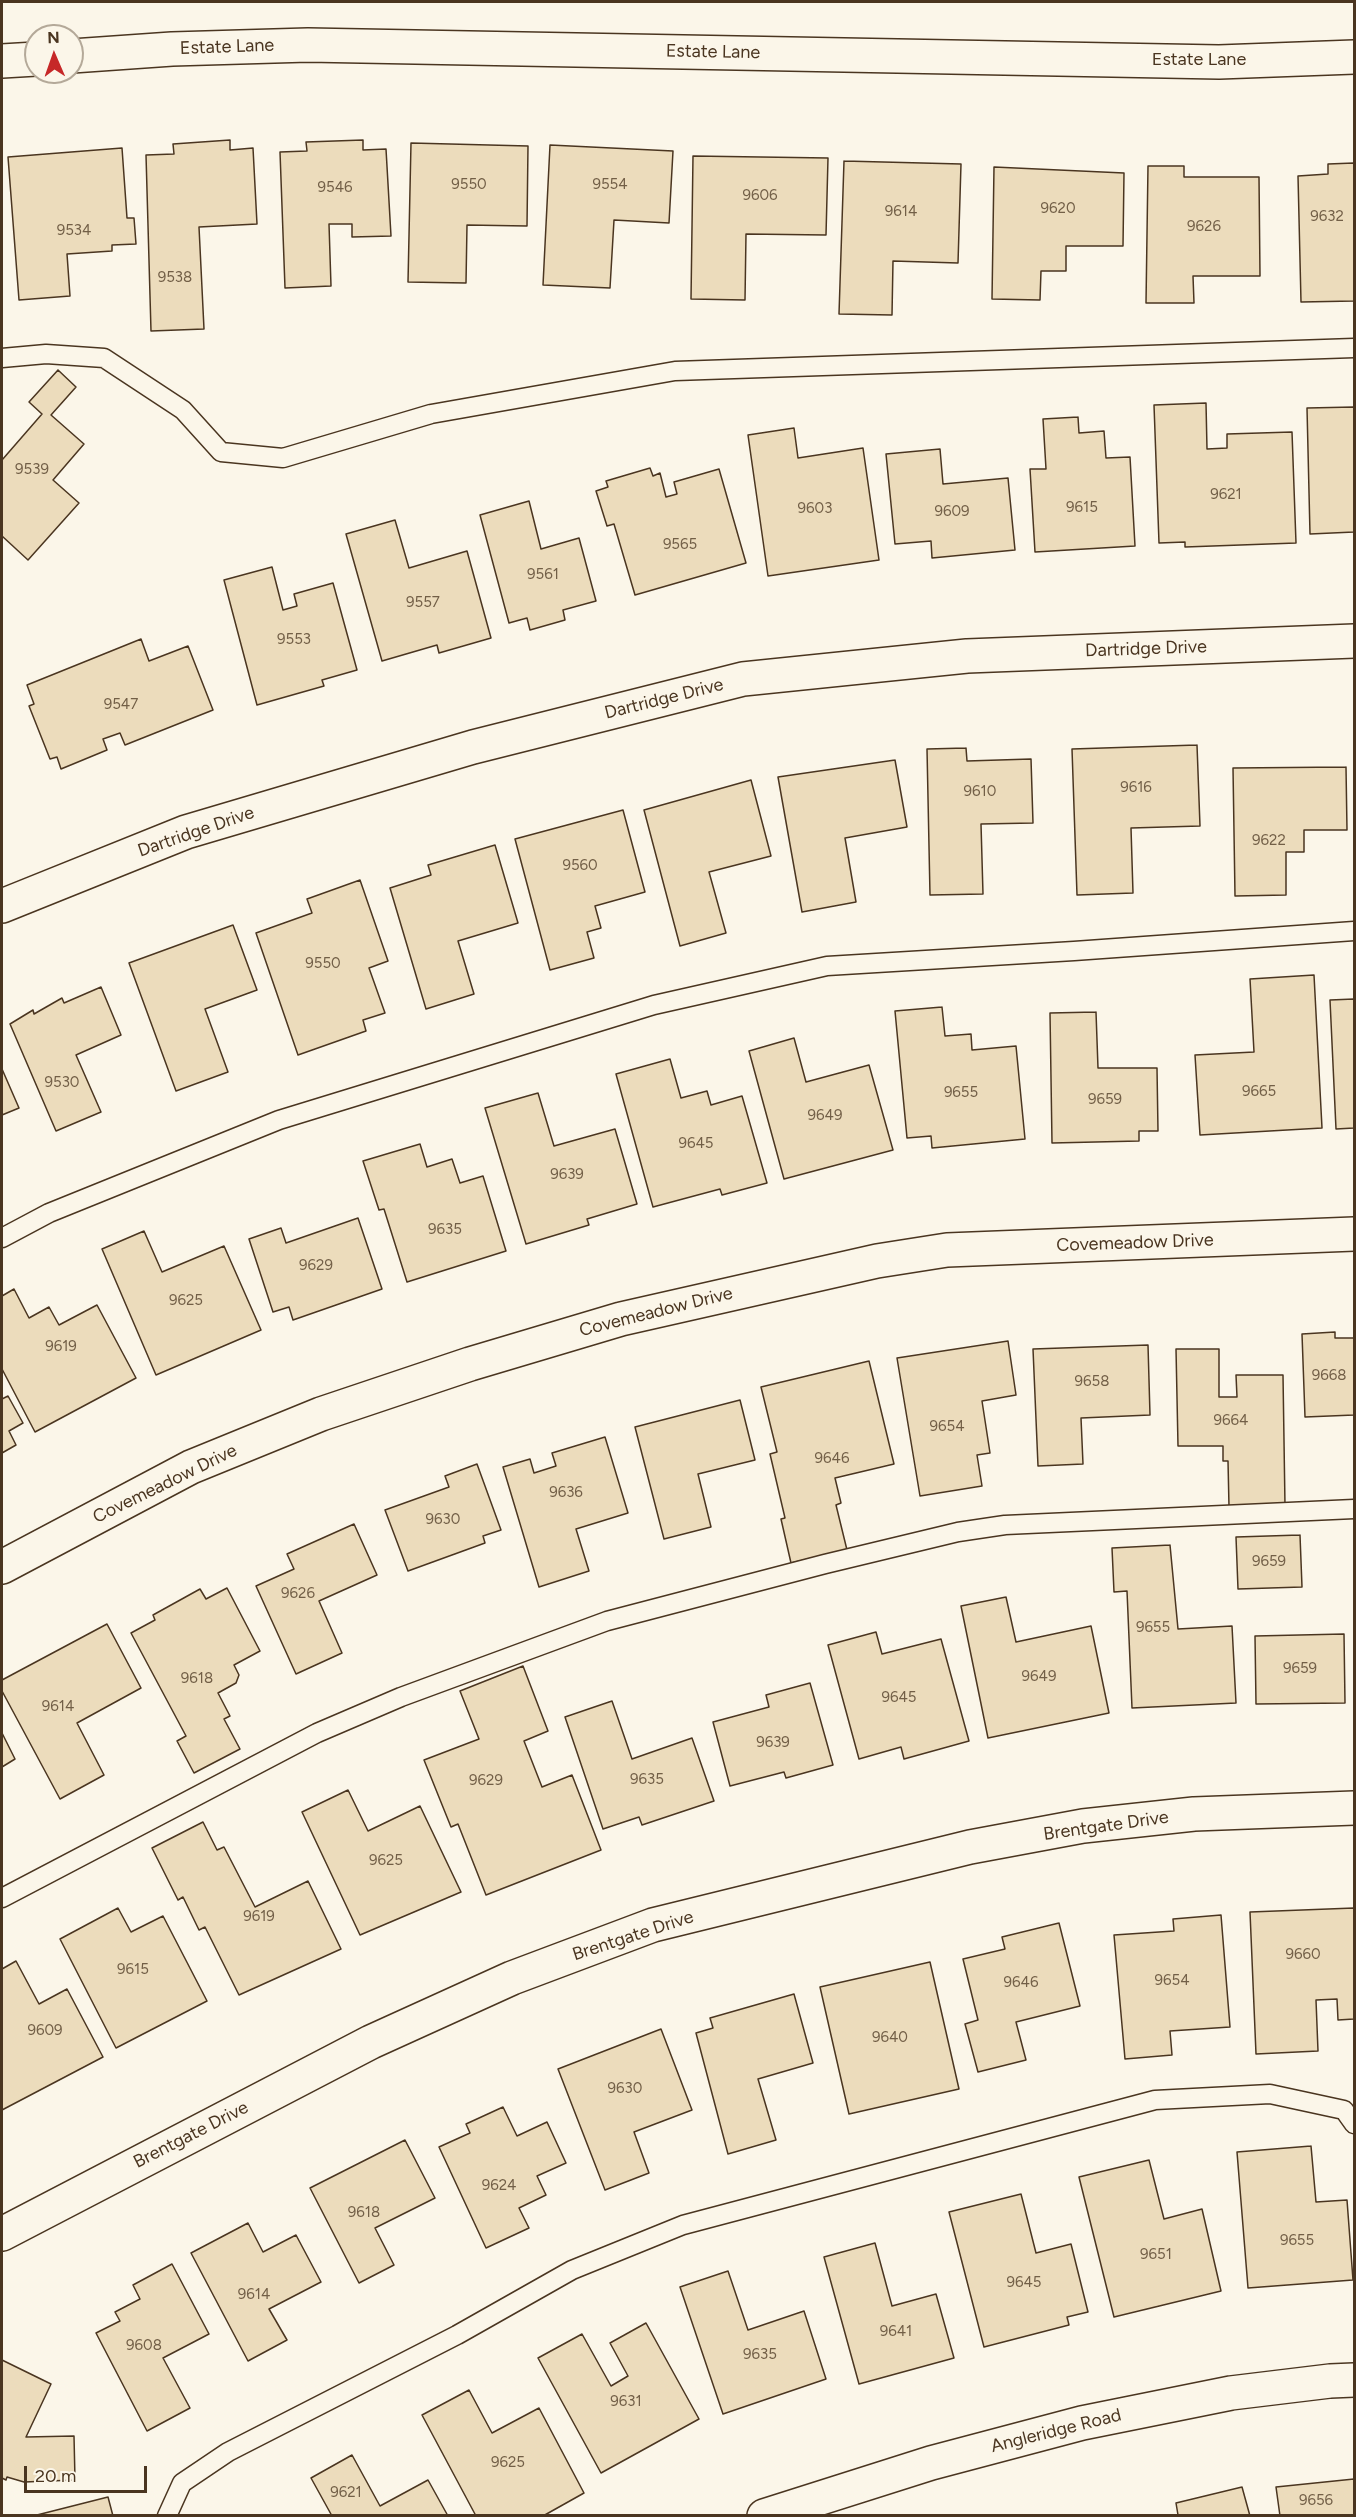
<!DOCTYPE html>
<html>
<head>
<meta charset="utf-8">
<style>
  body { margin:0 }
  #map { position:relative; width:1356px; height:2517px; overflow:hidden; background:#fbf6e9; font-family:Figtree,sans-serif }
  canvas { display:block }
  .frame { position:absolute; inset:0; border:3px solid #4a3520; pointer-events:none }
  .north { position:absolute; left:24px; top:24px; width:60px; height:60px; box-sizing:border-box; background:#fbf6e9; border:2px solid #b4a999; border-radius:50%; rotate:358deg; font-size:16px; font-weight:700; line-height:24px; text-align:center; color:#4a3520 }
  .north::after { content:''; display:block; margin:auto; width:21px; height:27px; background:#c62828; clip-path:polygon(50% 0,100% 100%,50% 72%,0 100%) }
  .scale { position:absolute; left:24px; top:2466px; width:123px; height:27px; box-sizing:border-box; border:3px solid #4a3520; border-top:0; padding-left:8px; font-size:18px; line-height:21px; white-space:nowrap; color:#4a3520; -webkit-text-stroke:4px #fbf6e9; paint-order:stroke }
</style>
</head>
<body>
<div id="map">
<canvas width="1356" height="2517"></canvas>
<div class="frame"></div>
<div class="north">N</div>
<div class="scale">20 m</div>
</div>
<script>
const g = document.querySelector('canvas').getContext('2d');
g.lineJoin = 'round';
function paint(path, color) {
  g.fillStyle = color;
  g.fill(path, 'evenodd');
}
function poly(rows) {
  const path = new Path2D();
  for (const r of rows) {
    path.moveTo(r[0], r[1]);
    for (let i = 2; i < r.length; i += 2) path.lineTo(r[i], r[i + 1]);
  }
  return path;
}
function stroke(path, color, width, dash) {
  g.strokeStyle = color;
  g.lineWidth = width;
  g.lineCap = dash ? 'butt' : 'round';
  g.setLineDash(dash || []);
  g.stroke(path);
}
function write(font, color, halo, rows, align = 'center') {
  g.font = font + ' Figtree,sans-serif';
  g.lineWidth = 4.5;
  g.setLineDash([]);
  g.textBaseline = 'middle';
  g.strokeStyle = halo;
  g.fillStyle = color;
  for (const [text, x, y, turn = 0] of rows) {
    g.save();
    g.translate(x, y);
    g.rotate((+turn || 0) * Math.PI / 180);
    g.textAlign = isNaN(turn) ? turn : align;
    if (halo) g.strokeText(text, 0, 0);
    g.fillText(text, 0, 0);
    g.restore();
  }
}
const building = poly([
  [230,140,230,150,253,148,257,224,199,227,204,329,151,331,146,155,174,154,173,144,230,140],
  [363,140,363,150,386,149,391,236,352,237,352,224,329,224,331,286,285,288,280,152,307,151,306,142,363,140],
  [411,143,528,146,527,226,467,225,466,283,408,282,411,143],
  [550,145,673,151,669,223,614,220,610,288,543,285,550,145],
  [122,148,127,218,134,218,136,244,112,245,112,251,67,254,70,296,19,300,8,157,122,148],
  [693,156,828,158,826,235,746,234,745,300,691,299,693,156],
  [844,161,961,164,958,263,893,261,892,315,839,314,844,161],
  [1354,163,1354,301,1301,302,1298,176,1328,174,1328,164,1354,163],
  [1148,166,1184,166,1184,177,1259,177,1260,276,1193,276,1194,303,1146,303,1148,166],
  [994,167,1124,173,1123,246,1066,246,1066,271,1041,271,1040,300,992,299,994,167],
  [58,370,76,387,51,415,84,444,53,480,79,503,28,560,2,536,2,460,42,414,29,402,58,370],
  [1206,403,1207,449,1227,448,1227,434,1292,432,1296,543,1185,547,1185,542,1159,543,1154,405,1206,403],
  [1354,407,1354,532,1310,534,1307,408,1354,407],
  [1078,417,1079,433,1104,431,1106,458,1130,457,1135,546,1035,552,1030,469,1046,469,1043,419,1078,417],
  [794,428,798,458,863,448,879,560,768,576,748,435,794,428],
  [940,449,943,484,1008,478,1015,550,932,558,931,541,895,544,886,454,940,449],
  [650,468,653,476,660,473,666,497,677,494,674,482,719,469,746,563,635,595,614,524,607,526,596,491,608,487,606,481,650,468],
  [529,501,541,549,579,538,596,601,563,610,565,620,530,630,527,618,509,623,480,515,529,501],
  [395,520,409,568,467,551,491,638,439,653,437,645,382,661,346,534,395,520],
  [272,567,283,610,297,606,294,594,333,583,357,670,322,680,324,686,257,705,224,580,272,567],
  [141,639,149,661,188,646,213,710,125,745,120,733,103,739,107,750,61,769,57,757,50,759,29,706,34,704,27,685,141,639],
  [1197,745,1200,826,1131,828,1133,893,1077,895,1072,749,1197,745],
  [966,748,967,761,1031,759,1033,823,981,824,983,894,930,895,927,749,966,748],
  [895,760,907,827,845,838,856,902,802,912,778,777,895,760],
  [1346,767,1347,830,1304,830,1304,852,1286,852,1286,895,1235,896,1233,768,1346,767],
  [751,780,771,856,709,872,726,933,680,946,644,810,751,780],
  [623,810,645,892,595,906,601,928,587,932,594,958,550,970,515,839,623,810],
  [495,845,518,923,458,941,474,994,426,1009,390,888,431,875,428,865,495,845],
  [360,880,388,961,369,968,385,1013,363,1020,366,1031,298,1055,256,933,312,913,307,899,360,880],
  [233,925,257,990,205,1009,228,1072,176,1091,129,963,233,925],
  [1314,975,1322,1128,1200,1135,1195,1055,1254,1052,1250,979,1314,975],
  [101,987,121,1035,76,1055,101,1112,56,1131,10,1024,33,1010,34,1014,62,998,64,1003,101,987],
  [1354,999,1354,1128,1336,1129,1330,1000,1354,999],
  [942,1007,945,1036,971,1034,972,1050,1016,1046,1025,1139,932,1148,931,1136,907,1138,895,1011,942,1007],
  [1096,1012,1098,1068,1157,1068,1158,1131,1139,1131,1139,1141,1052,1143,1050,1013,1096,1012],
  [794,1038,806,1082,869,1065,893,1150,784,1179,749,1051,794,1038],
  [670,1059,681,1098,707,1091,711,1105,742,1096,767,1183,722,1195,720,1189,653,1207,616,1074,670,1059],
  [2,1069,19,1108,2,1115,2,1069],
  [538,1093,554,1146,615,1129,637,1204,587,1219,589,1225,526,1244,485,1108,538,1093],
  [420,1144,427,1167,452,1159,460,1183,483,1176,506,1251,407,1282,384,1209,379,1210,363,1161,420,1144],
  [358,1218,382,1289,293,1320,289,1307,273,1312,249,1239,281,1228,286,1243,358,1218],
  [144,1231,162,1272,224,1246,261,1330,156,1375,102,1249,144,1231],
  [14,1289,29,1318,49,1307,59,1325,97,1305,136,1378,35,1432,2,1369,2,1296,14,1289],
  [1335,1332,1335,1338,1354,1338,1354,1415,1305,1417,1302,1334,1335,1332],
  [1008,1341,1016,1395,982,1401,990,1453,977,1455,982,1486,920,1496,897,1358,1008,1341],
  [1148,1345,1150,1415,1081,1418,1083,1464,1038,1466,1033,1349,1148,1345],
  [1176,1349,1219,1349,1219,1397,1237,1397,1236,1375,1283,1375,1285,1506,1229,1507,1228,1461,1223,1461,1223,1446,1178,1446,1176,1349],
  [869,1361,894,1464,835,1478,841,1503,836,1505,847,1550,791,1563,781,1519,785,1518,770,1454,777,1452,761,1387,869,1361],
  [8,1396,23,1423,9,1431,16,1445,2,1453,2,1399,8,1396],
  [740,1400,755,1460,698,1474,711,1527,664,1539,635,1427,740,1400],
  [605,1437,628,1513,576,1529,589,1571,539,1587,503,1467,530,1459,534,1473,556,1466,552,1453,605,1437],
  [477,1464,501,1530,483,1536,485,1543,408,1571,385,1510,449,1487,445,1476,477,1464],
  [354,1524,377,1575,319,1601,342,1653,296,1674,256,1586,294,1569,287,1554,354,1524],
  [1300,1535,1302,1587,1238,1589,1236,1537,1300,1535],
  [1170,1545,1178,1629,1232,1626,1236,1703,1132,1708,1127,1591,1114,1592,1112,1548,1170,1545],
  [227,1588,260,1651,234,1665,239,1675,236,1683,218,1693,230,1716,224,1719,240,1749,194,1773,177,1741,186,1736,131,1633,155,1620,153,1615,200,1589,206,1599,227,1588],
  [1006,1597,1016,1642,1091,1626,1109,1713,988,1738,961,1606,1006,1597],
  [107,1624,141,1688,77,1723,104,1775,60,1799,2,1691,2,1680,107,1624],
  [876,1632,882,1654,941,1639,969,1741,904,1759,901,1747,859,1759,828,1645,876,1632],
  [1344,1634,1345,1703,1256,1704,1255,1636,1344,1634],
  [523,1666,548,1731,524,1741,542,1787,572,1775,601,1850,486,1895,458,1824,451,1827,424,1760,479,1739,460,1691,523,1666],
  [810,1683,833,1765,786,1778,784,1772,730,1786,713,1722,769,1707,766,1695,810,1683],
  [612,1701,632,1759,692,1738,714,1801,642,1825,639,1817,603,1829,565,1717,612,1701],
  [2,1733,15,1759,2,1767,2,1733],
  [348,1790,368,1831,420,1806,461,1892,360,1935,302,1812,348,1790],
  [203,1822,217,1850,224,1847,255,1907,308,1881,341,1949,239,1995,205,1927,199,1930,183,1897,178,1900,152,1848,203,1822],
  [118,1908,131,1932,163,1916,207,2001,116,2048,60,1939,118,1908],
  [1354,1908,1354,2019,1338,2020,1337,1999,1316,2000,1318,2051,1256,2054,1250,1912,1354,1908],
  [1221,1915,1230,2027,1170,2031,1172,2055,1125,2059,1114,1935,1174,1931,1173,1919,1221,1915],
  [1059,1923,1080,2006,1016,2022,1026,2060,978,2072,965,2024,978,2020,963,1959,1005,1949,1002,1937,1059,1923],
  [16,1961,39,2004,67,1989,103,2057,2,2110,2,1969,16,1961],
  [930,1962,959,2089,849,2114,820,1987,930,1962],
  [794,1994,813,2063,758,2079,776,2140,728,2154,696,2033,713,2028,710,2018,794,1994],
  [661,2029,692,2110,634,2132,649,2173,605,2190,558,2069,661,2029],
  [503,2107,517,2136,547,2122,566,2163,537,2176,546,2195,519,2208,529,2228,486,2248,439,2147,470,2133,466,2124,503,2107],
  [405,2140,435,2198,375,2228,394,2265,359,2283,310,2188,405,2140],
  [1311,2146,1316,2202,1347,2200,1353,2280,1248,2288,1237,2152,1311,2146],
  [1149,2160,1164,2219,1202,2209,1221,2291,1114,2317,1079,2177,1149,2160],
  [1021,2194,1036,2253,1071,2244,1088,2312,1067,2317,1069,2325,984,2347,949,2212,1021,2194],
  [248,2223,263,2252,296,2235,321,2282,269,2309,287,2340,248,2361,191,2253,248,2223],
  [875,2243,892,2306,936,2294,954,2358,859,2384,824,2257,875,2243],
  [172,2264,209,2334,163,2358,190,2408,147,2431,96,2333,120,2321,115,2312,140,2299,133,2285,172,2264],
  [728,2271,748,2330,804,2311,826,2379,723,2414,680,2287,728,2271],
  [646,2323,699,2419,601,2473,538,2358,582,2334,611,2386,628,2376,610,2343,646,2323],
  [2,2360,51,2384,26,2437,74,2436,75,2480,24,2482,7,2477,6,2480,2,2478,2,2360],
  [469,2390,492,2433,539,2408,584,2493,543,2516,476,2516,422,2415,469,2390],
  [352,2455,380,2506,428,2480,448,2516,332,2516,311,2478,352,2455],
  [1354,2479,1354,2516,1280,2516,1276,2487,1354,2479],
  [1242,2487,1250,2516,1176,2516,1178,2515,1176,2503,1242,2487],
  [108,2497,113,2516,33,2516,108,2497]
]);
paint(building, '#ecdcbc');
stroke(building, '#4a3520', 1.5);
const lane = poly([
  [2,358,46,354,104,358,183,410,221,452,283,458,431,414,675,371,1354,348],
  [2,1238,49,1213,279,1120,654,1005,827,966,1074,951,1354,931],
  [2,1898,317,1733,401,1697,607,1621,825,1564,958,1532,1005,1525,1354,1509],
  [167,2516,182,2483,228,2452,457,2335,572,2270,683,2225,1155,2100,1270,2094,1344,2110,1354,2124]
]);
const street = poly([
  [72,56,172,49,308,45,1219,62,1354,57],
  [2,61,36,59],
  [2,906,186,832,473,747,743,679,967,656,1354,641],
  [2,1567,191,1467,321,1414,470,1364,621,1319,877,1261,947,1250,1354,1234],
  [2,2234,371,2042,512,1978,653,1925,970,1847,1083,1826,1194,1814,1354,1808],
  [764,2516,931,2463,1082,2423,1231,2393,1330,2381,1354,2380]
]);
stroke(lane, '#4a3520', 21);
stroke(street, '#4a3520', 36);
stroke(lane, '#fbf6e9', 18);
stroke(street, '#fbf6e9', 33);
write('15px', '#725f47', null, [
  ["9550",469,185],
  ["9554",610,185],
  ["9546",335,188],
  ["9606",760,196],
  ["9620",1058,209],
  ["9614",901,212],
  ["9632",1327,217],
  ["9626",1204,227],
  ["9534",74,231],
  ["9538",175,278],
  ["9539",32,470],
  ["9621",1226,495],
  ["9615",1082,508],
  ["9603",815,509],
  ["9609",952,512],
  ["9565",680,545],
  ["9561",543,575],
  ["9557",423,603],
  ["9553",294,640],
  ["9547",121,705],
  ["9616",1136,788],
  ["9610",980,792],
  ["9622",1269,841],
  ["9560",580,866],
  ["9550",323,964],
  ["9530",62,1083],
  ["9665",1259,1092],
  ["9655",961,1093],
  ["9659",1105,1100],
  ["9649",825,1116],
  ["9645",696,1144],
  ["9639",567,1175],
  ["9635",445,1230],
  ["9629",316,1266],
  ["9625",186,1301],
  ["9619",61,1347],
  ["9668",1329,1376],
  ["9658",1092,1382],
  ["9664",1231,1421],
  ["9654",947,1427],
  ["9646",832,1459],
  ["9636",566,1493],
  ["9630",443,1520],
  ["9659",1269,1562],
  ["9626",298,1594],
  ["9655",1153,1628],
  ["9659",1300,1669],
  ["9649",1039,1677],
  ["9618",197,1679],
  ["9645",899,1698],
  ["9614",58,1707],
  ["9639",773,1743],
  ["9635",647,1780],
  ["9629",486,1781],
  ["9625",386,1861],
  ["9619",259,1917],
  ["9660",1303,1955],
  ["9615",133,1970],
  ["9654",1172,1981],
  ["9646",1021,1983],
  ["9609",45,2031],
  ["9640",890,2038],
  ["9630",625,2089],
  ["9624",499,2186],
  ["9618",364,2213],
  ["9655",1297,2241],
  ["9651",1156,2255],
  ["9645",1024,2283],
  ["9614",254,2295],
  ["9641",896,2332],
  ["9608",144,2346],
  ["9635",760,2355],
  ["9631",626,2402],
  ["9625",508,2463],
  ["9621",346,2493],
  ["9656",1316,2501]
]);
write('18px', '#4a3520', '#fbf6e9', [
  ["Estate Lane",227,47,-2],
  ["Estate Lane",713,52,1],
  ["Estate Lane",1199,60],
  ["Dartridge Drive",1146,649,-2],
  ["Dartridge Drive",664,699,-14],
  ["Dartridge Drive",196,832,-19],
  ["Covemeadow Drive",1135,1243,-2],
  ["Covemeadow Drive",656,1312,-14],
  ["Covemeadow Drive",165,1484,-26],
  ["Brentgate Drive",1106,1826,-8],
  ["Brentgate Drive",633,1936,-18],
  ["Brentgate Drive",191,2135,-27],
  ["Angleridge Road",1056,2431,-14]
]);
</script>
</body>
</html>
